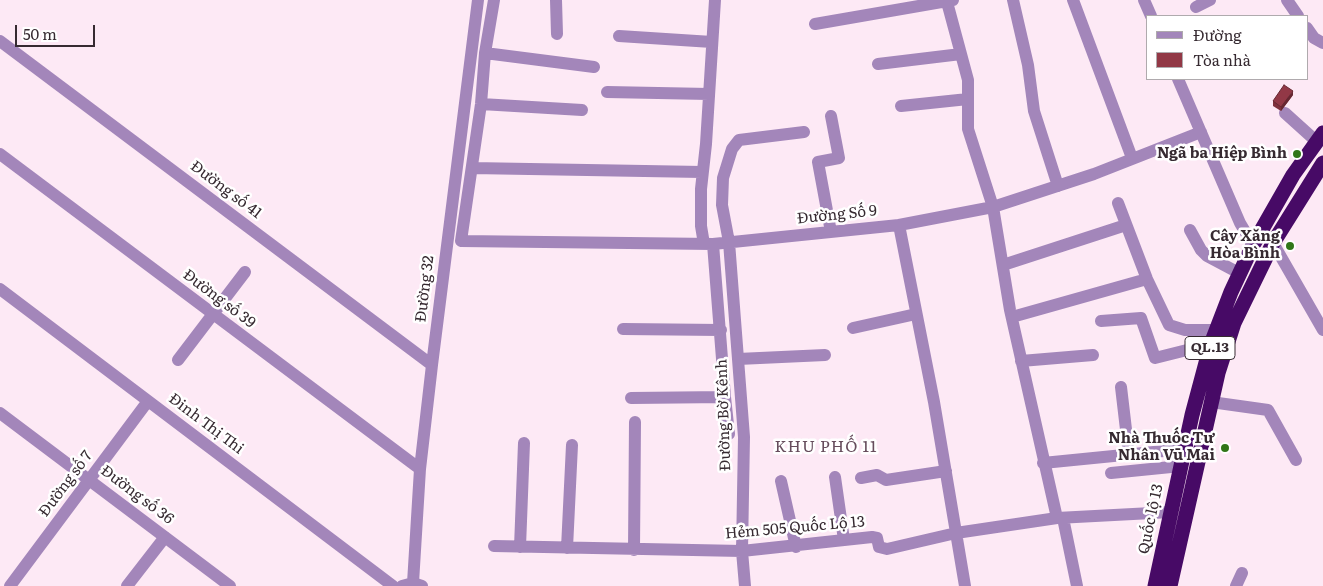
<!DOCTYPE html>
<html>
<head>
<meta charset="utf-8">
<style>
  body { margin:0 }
  #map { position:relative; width:1323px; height:586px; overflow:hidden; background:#fde9f5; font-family:Literata,serif }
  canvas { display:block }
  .legend { position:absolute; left:1146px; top:15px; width:162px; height:65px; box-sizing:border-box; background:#fff; border:1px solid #afaaad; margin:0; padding:6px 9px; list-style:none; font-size:15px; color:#362a31 }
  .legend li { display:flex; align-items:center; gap:10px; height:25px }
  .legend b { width:25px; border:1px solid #afaaad }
  .scale { position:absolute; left:15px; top:25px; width:80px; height:22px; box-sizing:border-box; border:2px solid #362a31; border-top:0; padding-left:6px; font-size:15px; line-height:18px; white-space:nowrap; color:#362a31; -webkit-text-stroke:4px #fff; paint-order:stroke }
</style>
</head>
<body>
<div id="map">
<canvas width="1323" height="586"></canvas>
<ul class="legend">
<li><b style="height:6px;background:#a386ba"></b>Đường</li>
<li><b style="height:14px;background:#923846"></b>Tòa nhà</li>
</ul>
<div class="scale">50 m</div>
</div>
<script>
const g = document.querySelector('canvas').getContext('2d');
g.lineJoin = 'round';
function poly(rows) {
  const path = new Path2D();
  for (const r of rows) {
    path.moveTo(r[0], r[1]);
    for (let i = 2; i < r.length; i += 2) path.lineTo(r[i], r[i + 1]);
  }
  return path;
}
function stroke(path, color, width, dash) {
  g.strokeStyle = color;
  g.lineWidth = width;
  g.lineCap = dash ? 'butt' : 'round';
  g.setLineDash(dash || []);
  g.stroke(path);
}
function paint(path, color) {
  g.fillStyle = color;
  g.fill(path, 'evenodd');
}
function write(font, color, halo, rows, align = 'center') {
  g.font = font + ' Literata,serif';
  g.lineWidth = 5;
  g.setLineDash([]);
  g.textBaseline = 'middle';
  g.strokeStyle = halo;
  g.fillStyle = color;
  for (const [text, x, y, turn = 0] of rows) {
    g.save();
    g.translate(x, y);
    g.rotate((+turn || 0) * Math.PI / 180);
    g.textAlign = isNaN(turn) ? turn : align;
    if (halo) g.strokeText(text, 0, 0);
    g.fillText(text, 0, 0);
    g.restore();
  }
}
stroke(poly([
  [494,0,485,53,481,104,461,241,713,244,899,225,993,207,1094,174,1201,132],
  [556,0,557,34],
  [1013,0,1028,65,1034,111,1058,186],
  [1073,0,1132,158],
  [1144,0,1151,16],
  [1287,0,1298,16],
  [947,2,968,80,968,129,993,207,1010,310,1057,518],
  [1196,7,1210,0],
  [815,24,953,0],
  [1307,28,1314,38,1323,43],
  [619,36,712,42],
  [0,41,432,365],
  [485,53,594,67],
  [878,64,961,54],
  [1178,79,1240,223,1253,245],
  [607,92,709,94],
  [481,104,582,110],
  [901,106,968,99],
  [1285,113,1316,141],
  [831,116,839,158,818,162,831,232],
  [0,154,420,469],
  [472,168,702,172],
  [1118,203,1147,279,1169,325,1185,330,1216,330],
  [899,225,934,402,965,586],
  [1190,230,1201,250,1207,256,1239,273],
  [1273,243,1323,330],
  [704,244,701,226,701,189,706,144,715,0],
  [1003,265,1126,225],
  [0,289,393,586],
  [1012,317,1147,279],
  [1101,321,1141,318,1155,358,1211,344],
  [853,328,916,314],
  [623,329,721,330],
  [738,359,825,355],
  [178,360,245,272],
  [1021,361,1093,355],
  [1121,387,1129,455],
  [725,397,729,434],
  [631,398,725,397,713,244],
  [1211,402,1268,410,1296,460],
  [0,413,230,586],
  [1043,463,1184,449],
  [1111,473,1181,466],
  [835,477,844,540],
  [861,478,877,475,886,480,946,471],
  [781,481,796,547],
  [1063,518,1077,586],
  [494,546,742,551,872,537,877,538,879,547,887,549,956,533,1057,518,1171,512],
  [520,547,524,443],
  [567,548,572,445],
  [634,550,635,422],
  [413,583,420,469,432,365,478,0],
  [10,586,148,401],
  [127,586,165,537],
  [402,586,413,583,422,586],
  [745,586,742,551,744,437,729,242,722,205,723,178,732,149,739,140,804,132],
  [1236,586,1242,573]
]), '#a386ba', 12);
stroke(poly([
  [1155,586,1192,415,1211,344,1231,292,1253,245,1293,175,1323,133],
  [1170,586,1218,373,1234,323,1273,243,1323,163]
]), '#470a66', 15);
paint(poly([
  [1293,95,1281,111,1273,106,1273,101]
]), '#7e303c');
paint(poly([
  [1293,91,1293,95,1281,111,1281,107]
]), '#662731');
const building = poly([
  [1284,85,1293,91,1281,107,1273,101,1284,85]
]);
paint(building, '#923846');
stroke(building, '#662731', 1);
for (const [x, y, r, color] of [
  [1297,154,5,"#317618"],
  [1290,246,5,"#317618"],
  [1225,448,5,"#317618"]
]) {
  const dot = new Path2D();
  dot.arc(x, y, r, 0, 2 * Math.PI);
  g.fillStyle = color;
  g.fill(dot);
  stroke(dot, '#fff', 2);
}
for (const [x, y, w] of [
  [1210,348,50]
]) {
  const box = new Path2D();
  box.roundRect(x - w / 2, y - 11.5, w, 23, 4);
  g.fillStyle = '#fff';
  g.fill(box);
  stroke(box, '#362a31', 1);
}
write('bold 14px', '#362a31', null, [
  ["QL.13",1210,348]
]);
write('bold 15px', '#362a31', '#fff', [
  ["Ngã ba Hiệp Bình",1287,154],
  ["Cây Xăng",1280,237],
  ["Hòa Bình",1280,254],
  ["Nhà Thuốc Tư",1215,439],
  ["Nhân Vū Mai",1215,456]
], 'right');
write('15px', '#362a31', '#fff', [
  ["Đường số 41",226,190,37],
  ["Đường Số 9",837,215,-6],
  ["Đường 32",425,289,-83],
  ["Đường số 39",219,299,37],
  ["Đường Bờ Kênh",724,415,-92],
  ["Đinh Thị Thi",206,424,37],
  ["Đường số 7",66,484,-53],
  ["Đường số 36",137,495,37],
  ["Quốc lộ 13",1151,519,-78],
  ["Hẻm 505 Quốc Lộ 13",795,528,-5]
]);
g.letterSpacing = '1px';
write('16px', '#664c5c', '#fff', [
  ["KHU PHỐ 11",826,447]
]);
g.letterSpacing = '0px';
</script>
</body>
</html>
